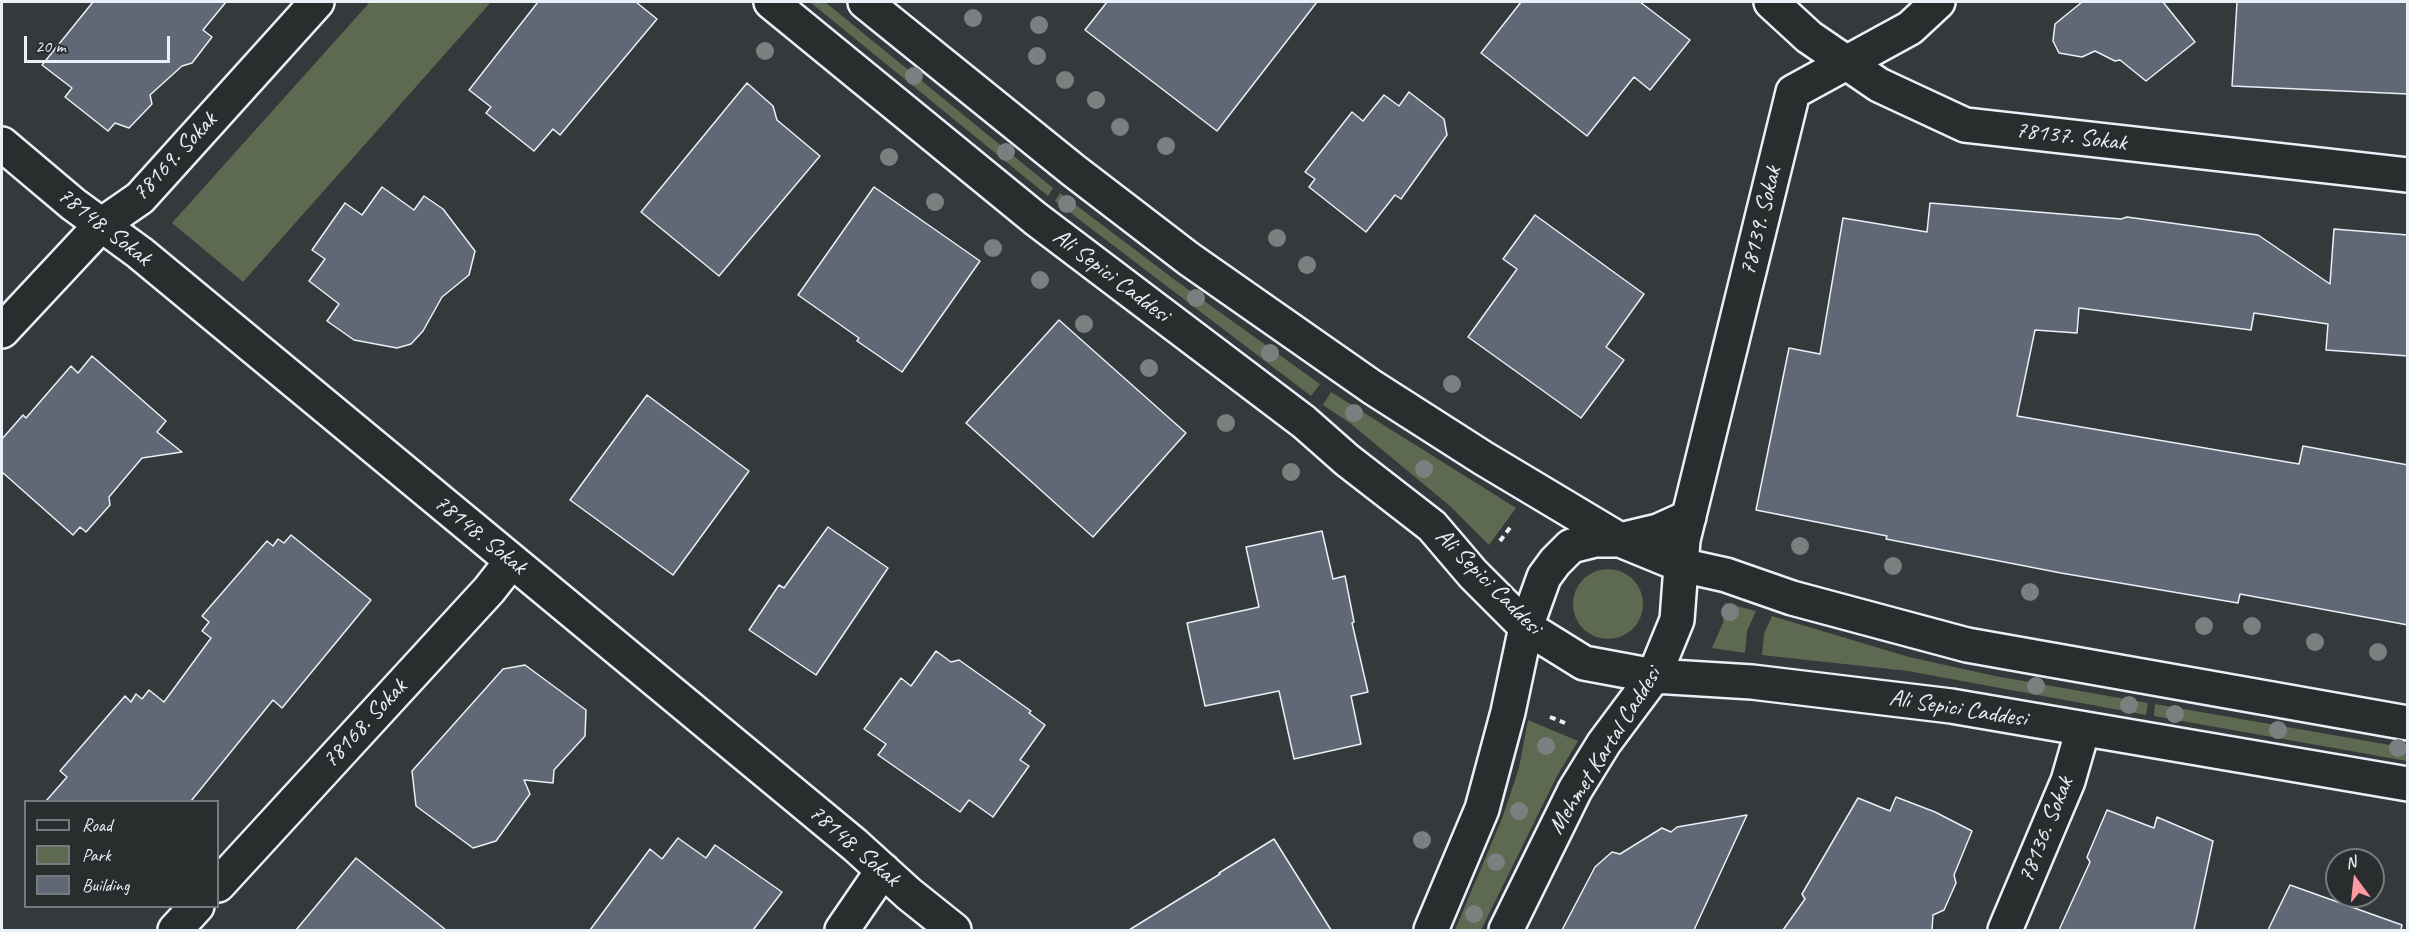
<!DOCTYPE html>
<html>
<head>
<meta charset="utf-8">
<style>
  body { margin:0 }
  #map { position:relative; width:2409px; height:932px; overflow:hidden; background:#35393c; font-family:Caveat,sans-serif }
  canvas { display:block }
  .frame { position:absolute; inset:0; border:3px solid #e8f1f8; pointer-events:none }
  .legend { position:absolute; left:24px; top:800px; width:195px; height:108px; box-sizing:border-box; background:#2a2d2e; border:2px solid #767b7f; margin:0; padding:8px 10px; list-style:none; font-size:18px; color:#e8f1f8 }
  .legend li { display:flex; align-items:center; gap:12px; height:30px }
  .legend b { width:30px; border:2px solid #767b7f }
  .north { position:absolute; left:2325px; top:848px; width:60px; height:60px; box-sizing:border-box; background:#2a2d2e; border:2px solid #767b7f; border-radius:50%; rotate:345deg; font-size:16px; font-weight:700; line-height:24px; text-align:center; color:#e8f1f8 }
  .north::after { content:''; display:block; margin:auto; width:21px; height:27px; background:#ff9aa2; clip-path:polygon(50% 0,100% 100%,50% 72%,0 100%) }
  .scale { position:absolute; left:24px; top:36px; width:146px; height:27px; box-sizing:border-box; border:3px solid #e8f1f8; border-top:0; padding-left:8px; font-size:18px; line-height:21px; white-space:nowrap; color:#e8f1f8; -webkit-text-stroke:4px #2a2d2e; paint-order:stroke }
</style>
</head>
<body>
<div id="map">
<canvas width="2409" height="932"></canvas>
<div class="frame"></div>
<ul class="legend">
<li><b style="height:8px;background:#2a2d2e"></b>Road</li>
<li><b style="height:16px;background:#5d6a51"></b>Park</li>
<li><b style="height:16px;background:#606775"></b>Building</li>
</ul>
<div class="north">N</div>
<div class="scale">20 m</div>
</div>
<script>
const g = document.querySelector('canvas').getContext('2d');
g.lineJoin = 'round';
function paint(path, color) {
  g.fillStyle = color;
  g.fill(path, 'evenodd');
}
function poly(rows) {
  const path = new Path2D();
  for (const r of rows) {
    if (r.length === 3) {
      path.moveTo(r[0] + r[2], r[1]);
      path.arc(r[0], r[1], r[2], 0, 2 * Math.PI);
      continue;
    }
    path.moveTo(r[0], r[1]);
    for (let i = 2; i < r.length; i += 2) path.lineTo(r[i], r[i + 1]);
  }
  return path;
}
function stroke(path, color, width, dash) {
  g.strokeStyle = color;
  g.lineWidth = width;
  g.lineCap = dash ? 'butt' : 'round';
  g.setLineDash(dash || []);
  g.stroke(path);
}
function write(font, color, halo, rows, align = 'center') {
  g.font = font + ' Caveat,sans-serif';
  g.lineWidth = 4.5;
  g.setLineDash([]);
  g.textBaseline = 'middle';
  g.strokeStyle = halo;
  g.fillStyle = color;
  for (const [text, x, y, turn = 0] of rows) {
    g.save();
    g.translate(x, y);
    g.rotate((+turn || 0) * Math.PI / 180);
    g.textAlign = isNaN(turn) ? turn : align;
    if (halo) g.strokeText(text, 0, 0);
    g.fillText(text, 0, 0);
    g.restore();
  }
}
paint(poly([
  [370,2,491,2,243,282,172,223],
  [810,2,825,2,1053,188,1048,196],
  [1060,193,1175,280,1320,384,1311,396,1055,201],
  [1331,392,1516,508,1489,545,1450,506,1350,423,1323,405],
  [1608,604,35],
  [1725,603,1756,611,1747,631,1745,653,1712,648,1723,623],
  [1772,616,1909,657,1995,676,2148,703,2146,715,1908,671,1762,655,1764,634],
  [2155,704,2407,748,2407,761,2154,716],
  [1528,720,1578,741,1557,776,1481,930,1455,930,1503,816,1519,768]
]), '#5d6a51');
const building = poly([
  [93,2,226,2,203,30,212,37,192,63,182,66,150,95,152,104,129,128,115,123,108,131,65,97,72,88,42,65,93,2],
  [538,2,636,2,657,19,560,135,553,129,534,151,486,113,491,107,469,90,538,2],
  [1107,2,1317,2,1217,131,1085,30,1107,2],
  [1521,2,1640,2,1690,40,1650,90,1634,77,1587,136,1481,53,1521,2],
  [2082,2,2163,2,2195,42,2146,81,2120,60,2115,61,2095,51,2082,57,2059,53,2053,41,2055,24,2082,2],
  [2237,2,2408,2,2408,94,2232,86,2237,2],
  [747,83,773,106,777,120,820,156,719,276,641,212,747,83],
  [1409,92,1444,119,1447,135,1401,199,1395,195,1366,232,1309,187,1315,179,1305,172,1352,112,1363,121,1384,95,1399,106,1409,92],
  [382,187,414,210,424,196,443,209,475,251,469,275,442,297,423,331,411,344,397,348,354,340,327,321,339,304,309,281,325,259,312,250,345,203,362,215,382,187],
  [874,187,980,261,902,372,857,341,859,338,798,295,874,187],
  [1930,203,2121,219,2127,217,2258,235,2330,284,2334,229,2408,235,2408,356,2326,350,2328,324,2254,313,2251,330,2079,308,2077,333,2035,330,2017,416,2299,464,2303,446,2408,465,2408,625,2240,594,2238,603,2061,573,1886,539,1887,536,1756,510,1789,348,1820,354,1843,218,1927,232,1930,203],
  [1535,215,1644,294,1606,347,1624,360,1581,418,1468,337,1517,269,1503,259,1535,215],
  [1059,320,1186,433,1093,537,966,423,1059,320],
  [92,356,166,421,157,432,182,452,142,458,109,497,110,505,86,532,80,527,73,535,2,472,2,439,23,415,26,418,71,366,78,373,92,356],
  [647,395,749,471,673,575,570,500,647,395],
  [828,527,888,568,816,675,749,630,779,585,784,588,828,527],
  [1322,531,1333,579,1345,576,1354,622,1352,623,1368,692,1351,696,1361,744,1294,759,1279,691,1205,706,1187,623,1259,607,1246,547,1322,531],
  [291,535,371,600,282,708,273,700,191,801,46,801,67,777,60,771,125,696,131,702,136,694,142,699,149,690,164,702,211,638,202,631,209,622,202,616,267,541,273,546,278,539,284,543,291,535],
  [936,651,951,662,959,660,1031,711,1029,713,1045,725,1020,760,1029,766,993,817,969,800,960,812,878,755,886,744,864,729,901,678,911,686,936,651],
  [525,665,586,710,585,736,554,770,553,783,524,780,530,794,496,841,473,848,416,806,412,771,503,669,525,665],
  [1896,797,1935,812,1972,831,1954,875,1956,883,1944,910,1933,915,1932,930,1783,930,1805,899,1802,894,1858,798,1890,811,1896,797],
  [2107,810,2154,828,2157,817,2213,841,2194,930,2059,930,2090,862,2087,857,2107,810],
  [1747,815,1694,930,1562,930,1595,867,1612,852,1620,854,1662,828,1671,832,1677,827,1747,815],
  [678,838,706,858,715,845,782,892,753,930,590,930,650,849,662,859,678,838],
  [1274,839,1331,930,1129,930,1220,874,1219,873,1274,839],
  [356,858,446,930,296,930,356,858],
  [2290,885,2402,925,2401,930,2268,930,2290,885]
]);
paint(building, '#606775');
stroke(building, '#e8f1f8', 1.5);
const street = poly([
  [1771,2,1809,37,1879,85,1965,125,2408,175],
  [2,144,73,204,140,253,855,845,909,894,954,930],
  [2,331,101,225,140,198,317,2],
  [218,885,489,590,511,562],
  [175,930,197,906],
  [842,930,883,870],
  [2005,930,2068,781,2083,729]
]);
const secondary = poly([
  [771,2,1036,219,1304,422,1347,460,1432,526,1473,574,1526,627,1584,663,1654,676,1752,682,1951,706,2408,784],
  [865,2,1073,170,1189,259,1372,387,1483,458,1620,540,1681,565,1726,575,1792,598,1967,645,2408,723],
  [1431,930,1482,809,1508,712,1526,627,1544,577,1555,562,1571,546,1595,540,1620,540,1658,531,1689,517],
  [1506,930,1575,790,1604,743,1654,676,1677,620,1683,540,1793,92,1910,28,1938,2]
]);
stroke(street, '#e8f1f8', 38);
stroke(secondary, '#e8f1f8', 38);
stroke(poly([
  [1500,541,1512,525],
  [1550,717,1565,723]
]), '#e8f1f8', 4, [6, 4.5]);
stroke(street, '#2a2d2e', 33);
stroke(secondary, '#2a2d2e', 33);
g.fillStyle = '#79807f';
for (const [x, y] of [
  [973,18],
  [1039,25],
  [765,51],
  [1037,56],
  [914,76],
  [1065,80],
  [1096,100],
  [1120,127],
  [1166,146],
  [1006,152],
  [889,157],
  [935,202],
  [1067,204],
  [1277,238],
  [993,248],
  [1307,265],
  [1040,280],
  [1196,298],
  [1084,324],
  [1270,353],
  [1149,368],
  [1452,384],
  [1354,413],
  [1226,423],
  [1424,469],
  [1291,472],
  [1800,546],
  [1893,566],
  [2030,592],
  [1730,612],
  [2204,626],
  [2252,626],
  [2315,642],
  [2378,652],
  [2036,686],
  [2129,705],
  [2175,714],
  [2278,730],
  [1546,746],
  [2398,748],
  [1519,811],
  [1422,840],
  [1496,862],
  [1474,914]
]) {
  g.beginPath();
  g.arc(x, y, 9, 0, 2 * Math.PI);
  g.fill();
}
write('24px', '#e8f1f8', '#2a2d2e', [
  ["78137. Sokak",2071,137,7],
  ["78169. Sokak",175,157,-47],
  ["78139. Sokak",1761,221,-76],
  ["78148. Sokak",104,227,38],
  ["Ali Sepici Caddesi",1111,276,37],
  ["78148. Sokak",480,535,39],
  ["Ali Sepici Caddesi",1488,582,45],
  ["Ali Sepici Caddesi",1958,709,9],
  ["78168. Sokak",365,724,-47],
  ["Mehmet Kartal Caddesi",1605,751,-58],
  ["78136. Sokak",2046,830,-68],
  ["78148. Sokak",854,846,41]
]);
</script>
</body>
</html>
